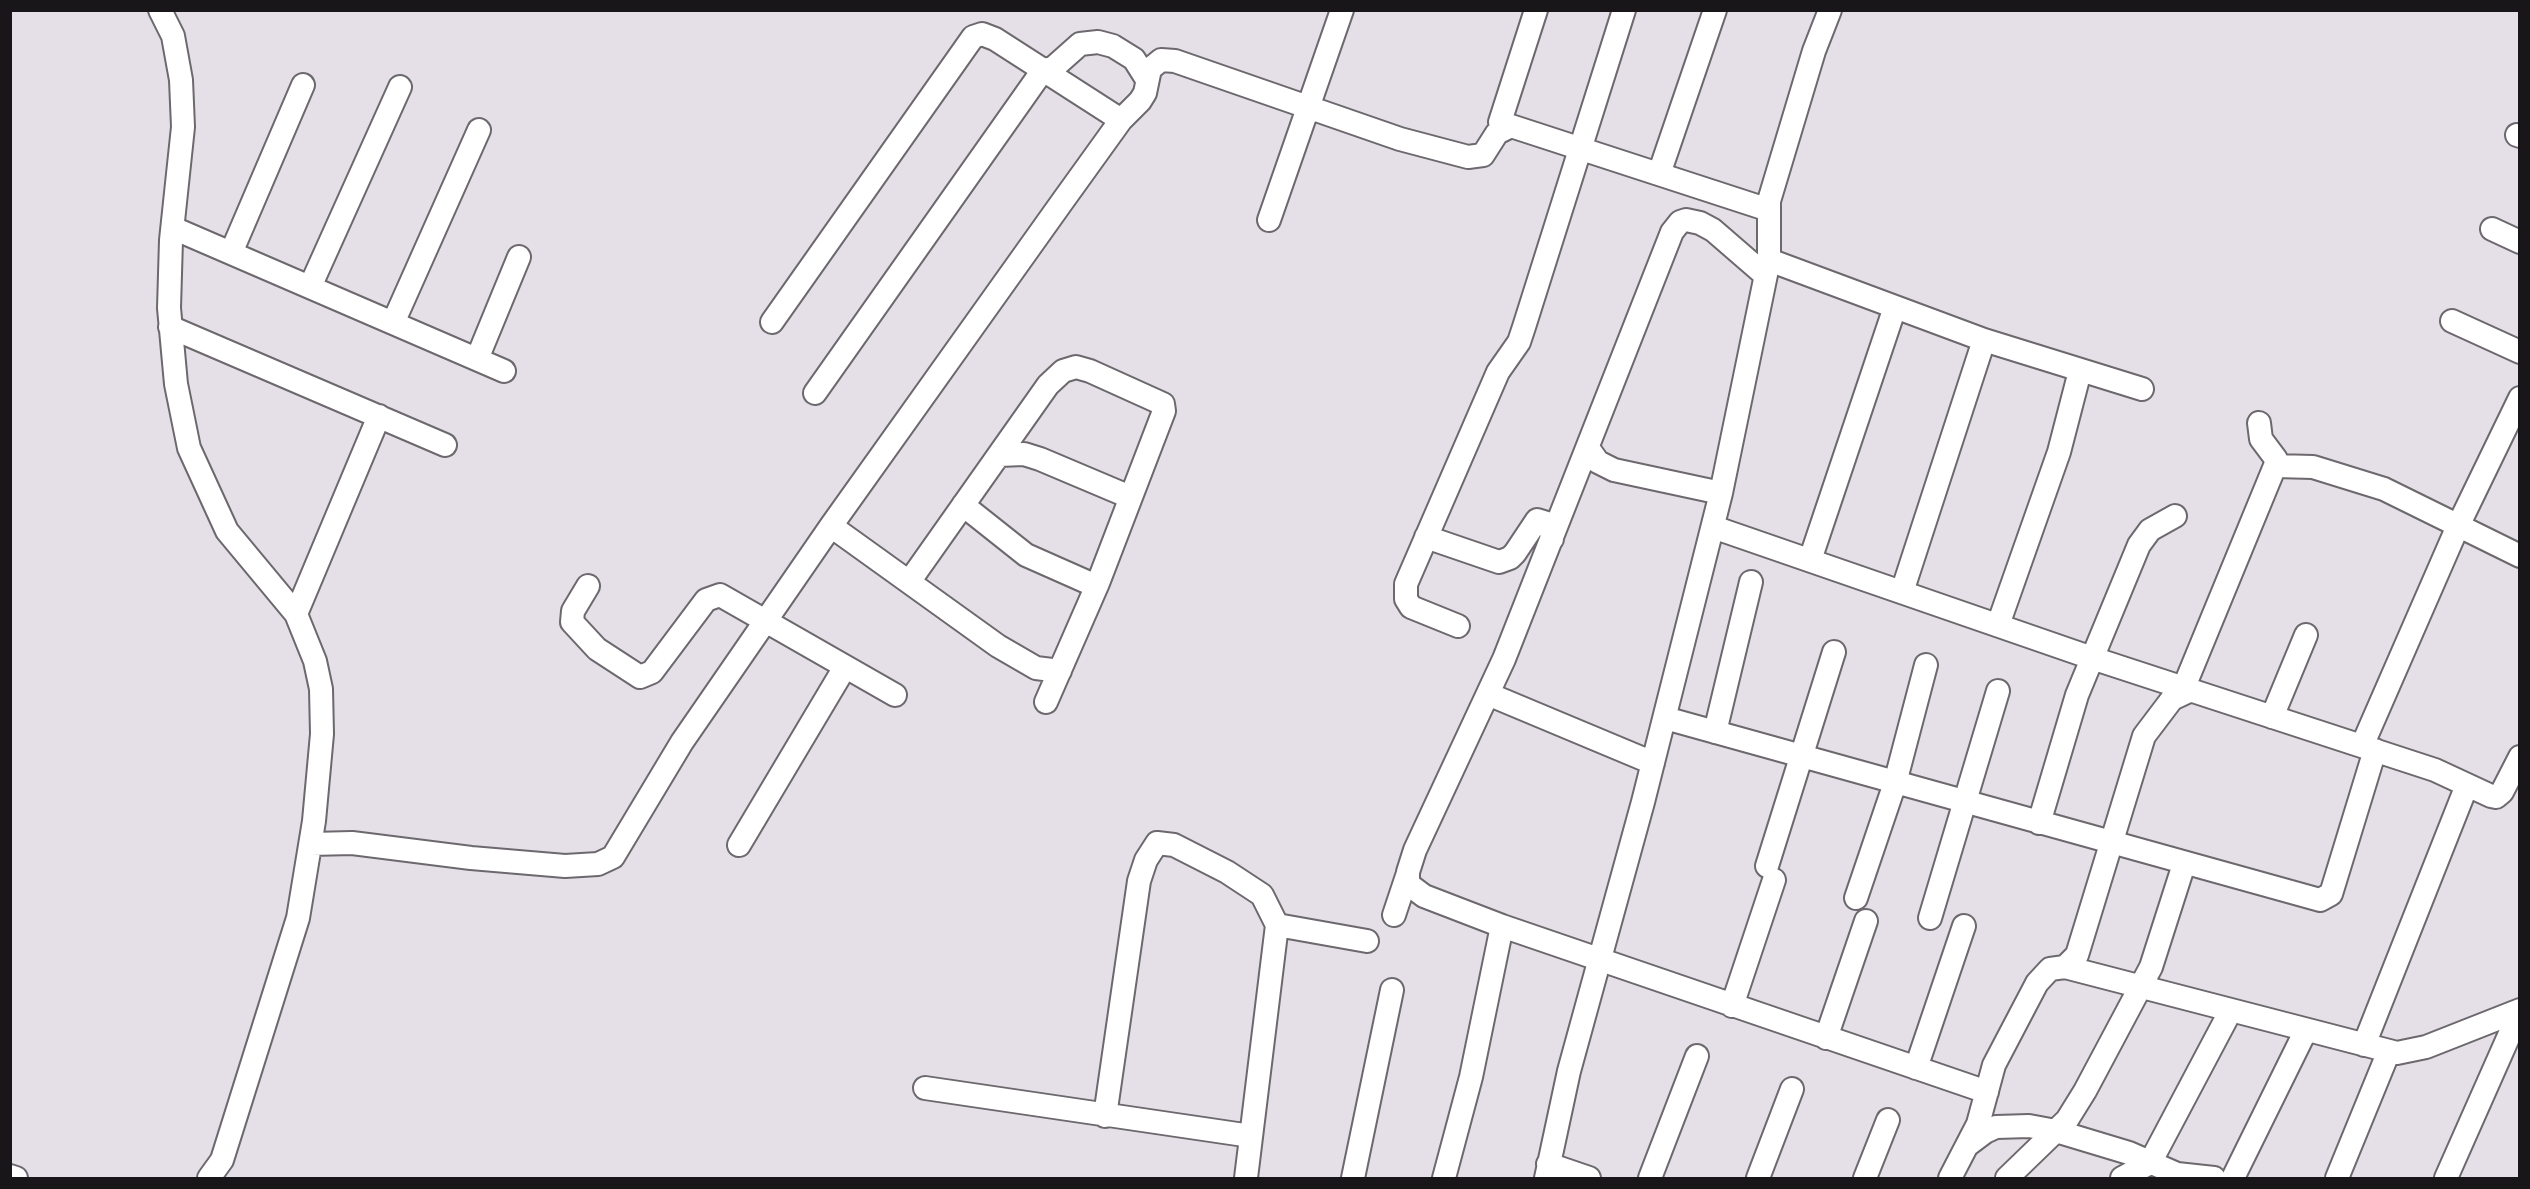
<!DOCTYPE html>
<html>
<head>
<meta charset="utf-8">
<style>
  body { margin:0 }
  #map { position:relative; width:2530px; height:1189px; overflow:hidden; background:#e5e0e7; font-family:Helvetica,sans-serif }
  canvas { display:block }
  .frame { position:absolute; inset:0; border:12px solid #181619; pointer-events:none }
</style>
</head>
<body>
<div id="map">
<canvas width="2530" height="1189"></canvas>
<div class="frame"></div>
</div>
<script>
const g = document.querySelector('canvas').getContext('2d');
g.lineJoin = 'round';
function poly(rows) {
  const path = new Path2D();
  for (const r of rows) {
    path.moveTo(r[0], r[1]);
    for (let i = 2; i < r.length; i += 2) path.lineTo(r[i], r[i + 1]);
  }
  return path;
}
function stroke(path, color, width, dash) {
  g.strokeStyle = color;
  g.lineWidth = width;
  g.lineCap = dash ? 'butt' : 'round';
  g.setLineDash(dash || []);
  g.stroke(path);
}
const minor = poly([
  [160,10,173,36,181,80,183,127,171,240,169,308,176,384,189,448,227,531,296,614,315,661,321,689,322,734,314,821,298,918,222,1160,209,1178],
  [1503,129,1500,122,1536,10],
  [2517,135,2520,136],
  [1659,174,1715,10],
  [1269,220,1342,10],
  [173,228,504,371],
  [2492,229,2520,242],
  [231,253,303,85],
  [1769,260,1984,340,2142,389],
  [1765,275,1713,230,1700,223,1686,220,1680,222,1672,232,1504,659,1415,850,1408,872,1408,884,1424,896,1502,926,1987,1092],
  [310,287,400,87],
  [2452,321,2520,352],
  [772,322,973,37,982,34,995,39,1121,120],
  [393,323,479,130],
  [170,327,445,445],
  [477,359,519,257],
  [815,393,1043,70,1053,68,1080,44,1098,42,1113,46,1134,59,1146,78],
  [1588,448,1598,462,1614,470,1721,493],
  [999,455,1024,454,1040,459,1130,497],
  [2275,466,2313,467,2384,489,2520,556],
  [963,505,1026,555,1096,586],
  [831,526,998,646,1036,668,1060,671],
  [1713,527,2092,658,2435,770,2491,796,2496,797,2502,792,2520,757],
  [1426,537,1499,562,1510,558,1515,553,1537,520,1550,524,1552,539],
  [1810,560,1895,307],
  [909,582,1048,385,1063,371,1076,367,1090,371,1163,404,1164,411,1098,583,1046,702],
  [588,586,573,611,572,622,597,649,640,677,652,672,706,600,720,595,895,695],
  [1902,592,1984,340],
  [296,614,379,416],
  [1998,625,2059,452,2080,371],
  [1458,626,1411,607,1406,599,1406,584,1498,372,1519,342,1524,327,1624,10],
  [2184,687,2275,466,2276,459,2261,439,2259,423],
  [1488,694,1653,763],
  [2272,717,2306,635],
  [1665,718,2320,900,2331,894,2375,750],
  [1715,732,1751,582],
  [2362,746,2458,526,2520,398],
  [2039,823,2077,695,2139,545,2150,530,2175,516],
  [311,844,352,843,471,858,565,866,598,864,613,857,682,742,831,526,1062,202,1121,120,1140,101,1145,93,1150,69,1161,60,1175,61,1400,139,1468,157,1483,155,1497,133,1511,126,1769,210],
  [739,845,845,667],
  [1767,866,1834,652],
  [1856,898,1895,783,1926,665],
  [1394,915,1407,876],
  [1930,918,1998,691],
  [1277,925,1367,941],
  [2065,967,2077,955,2144,736,2172,699,2191,690],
  [1732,1006,1774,880],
  [1826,1038,1866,921],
  [2364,1045,2467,785],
  [1916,1068,1964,926],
  [925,1088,1251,1136],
  [1105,1116,1139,881,1146,860,1157,843,1174,845,1227,872,1262,895,1277,925,1246,1178],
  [1969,1144,1985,1132,1996,1127,2029,1126,2056,1131,2129,1153,2177,1174,2214,1178],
  [1548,1164,1589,1178],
  [10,1176,16,1178],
  [1353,1178,1392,990],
  [1444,1178,1471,1077,1502,926],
  [1546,1178,1569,1071,1643,802,1721,493,1769,260,1769,201,1814,51,1830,10],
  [1650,1178,1697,1056],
  [1758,1178,1792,1089],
  [1865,1178,1888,1120],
  [1950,1178,1978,1124,1994,1065,2037,983,2050,969,2065,967,2397,1053,2426,1047,2520,1010],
  [2007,1178,2067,1120,2085,1091,2151,967,2184,864],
  [2122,1178,2150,1163,2231,1010],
  [2233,1178,2306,1030],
  [2337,1178,2389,1051],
  [2446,1178,2520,1011]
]);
stroke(minor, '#6c686e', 26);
stroke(minor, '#fff', 22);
</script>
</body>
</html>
